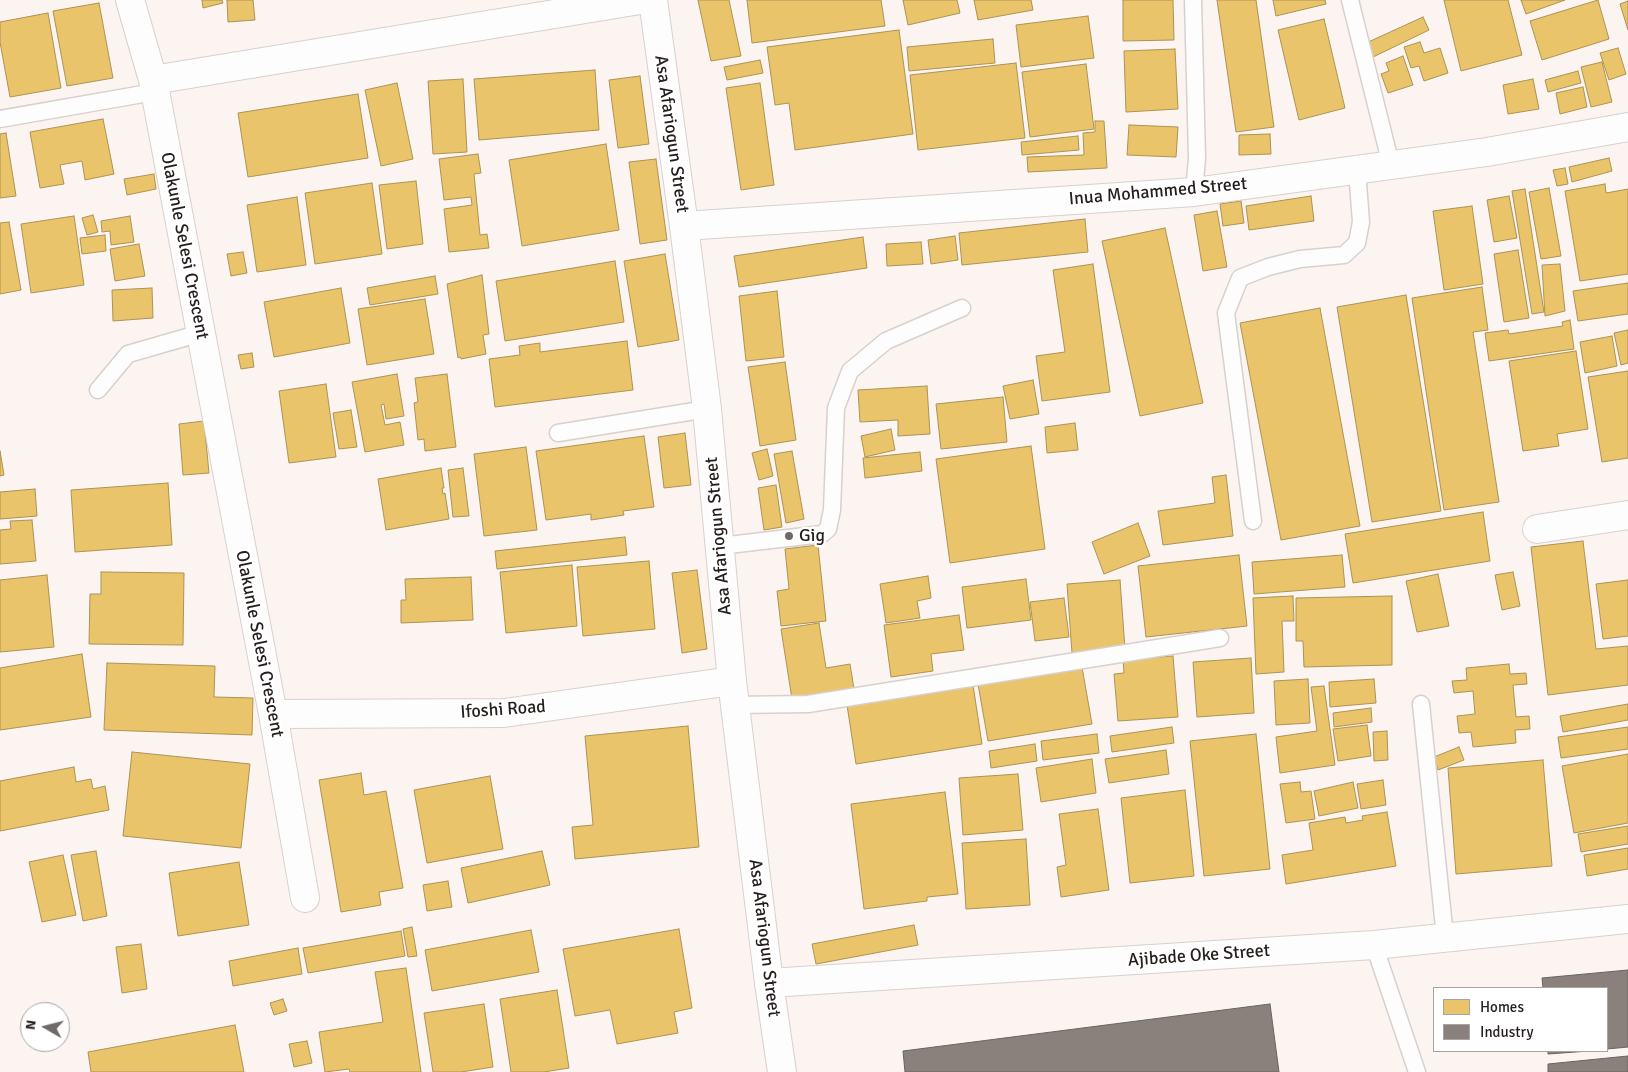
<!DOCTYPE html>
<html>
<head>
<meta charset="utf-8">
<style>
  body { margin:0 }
  #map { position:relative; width:1628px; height:1072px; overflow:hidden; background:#fbf4f1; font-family:Signika,sans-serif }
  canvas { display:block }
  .legend { position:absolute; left:1433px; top:987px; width:175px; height:65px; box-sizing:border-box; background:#fff; border:1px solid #a7a5a4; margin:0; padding:6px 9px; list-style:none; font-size:15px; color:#241e1c }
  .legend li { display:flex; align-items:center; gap:10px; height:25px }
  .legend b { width:25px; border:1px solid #a7a5a4 }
  .north { position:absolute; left:20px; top:1002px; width:50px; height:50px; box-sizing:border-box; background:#fff; border:1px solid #a7a5a4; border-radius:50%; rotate:278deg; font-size:14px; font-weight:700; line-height:20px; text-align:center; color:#241e1c }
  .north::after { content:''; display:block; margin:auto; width:18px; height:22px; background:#6f6967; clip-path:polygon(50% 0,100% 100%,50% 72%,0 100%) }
</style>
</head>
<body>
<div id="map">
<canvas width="1628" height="1072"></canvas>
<ul class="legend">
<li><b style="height:14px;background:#e9c46a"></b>Homes</li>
<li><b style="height:14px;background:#8a817c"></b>Industry</li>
</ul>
<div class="north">N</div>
</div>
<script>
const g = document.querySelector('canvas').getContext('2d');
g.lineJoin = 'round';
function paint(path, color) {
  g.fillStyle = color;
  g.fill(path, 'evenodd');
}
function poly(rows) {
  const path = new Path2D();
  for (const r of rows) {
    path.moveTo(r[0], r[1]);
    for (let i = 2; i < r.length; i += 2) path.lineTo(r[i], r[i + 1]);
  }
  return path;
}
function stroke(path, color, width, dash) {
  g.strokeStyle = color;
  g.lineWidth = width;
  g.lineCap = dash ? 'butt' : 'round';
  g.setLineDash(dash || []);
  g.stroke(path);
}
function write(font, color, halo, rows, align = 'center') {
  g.font = font + ' Signika,sans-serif';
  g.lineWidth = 5;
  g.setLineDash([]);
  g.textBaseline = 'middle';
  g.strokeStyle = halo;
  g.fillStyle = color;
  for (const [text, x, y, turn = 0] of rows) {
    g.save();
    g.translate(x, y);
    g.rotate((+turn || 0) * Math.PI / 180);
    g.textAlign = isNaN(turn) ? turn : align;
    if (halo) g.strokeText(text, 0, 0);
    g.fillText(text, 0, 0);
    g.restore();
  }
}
const homes = poly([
  [202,0,222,0,223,3,203,8,202,0],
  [227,0,253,0,255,20,228,22,227,0],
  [698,0,729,0,741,56,711,61,698,0],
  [747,0,881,0,885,26,752,43,747,0],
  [903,0,957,0,960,13,908,25,903,0],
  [974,0,1031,0,1033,10,978,20,974,0],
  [1123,0,1173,0,1174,40,1123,41,1123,0],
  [1217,0,1256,0,1274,127,1236,132,1217,0],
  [1273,0,1325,0,1326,4,1276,16,1273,0],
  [1444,0,1508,0,1522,55,1461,71,1444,0],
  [1521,0,1565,0,1526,14,1521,0],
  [1598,0,1609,39,1542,60,1530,21,1598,0],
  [1628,1,1628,30,1620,4,1628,1],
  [99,3,113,78,67,86,53,11,99,3],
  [48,13,61,88,10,97,0,42,0,22,48,13],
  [1088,16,1094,58,1021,67,1016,25,1088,16],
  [1423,17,1429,30,1371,58,1364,44,1423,17],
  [1324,19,1345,108,1299,120,1278,30,1324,19],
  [899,30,913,134,795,150,789,103,775,105,767,47,899,30],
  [993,39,995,63,909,71,907,47,993,39],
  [1420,42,1424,53,1440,48,1448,73,1424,81,1419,66,1411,68,1404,47,1420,42],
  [1618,48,1626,74,1609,80,1600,53,1618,48],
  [1175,49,1178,109,1126,112,1124,51,1175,49],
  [1403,56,1413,85,1388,93,1381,74,1389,71,1386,63,1403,56],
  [760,60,763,73,727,80,724,67,760,60],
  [1602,62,1612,102,1591,107,1581,67,1602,62],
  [1016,63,1025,138,918,150,910,75,1016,63],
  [1086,64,1094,129,1030,137,1022,72,1086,64],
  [595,70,599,130,479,140,474,79,595,70],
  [1578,71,1581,83,1548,92,1545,80,1578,71],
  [640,76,649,144,618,148,609,80,640,76],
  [463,79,467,152,433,154,428,81,463,79],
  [1533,79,1539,109,1508,114,1503,85,1533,79],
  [397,83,413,159,381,166,365,90,397,83],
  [760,83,774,185,741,190,726,88,760,83],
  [1583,87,1587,107,1560,114,1556,93,1583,87],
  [358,94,368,158,248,177,238,113,358,94],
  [103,119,114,174,85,180,82,161,60,165,64,184,40,188,30,132,103,119],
  [1095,121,1104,121,1107,168,1028,172,1027,157,1084,155,1083,133,1095,132,1095,121],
  [1129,125,1178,127,1176,157,1127,155,1129,125],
  [6,133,16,196,0,198,0,134,6,133],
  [1270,134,1271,154,1239,155,1239,135,1270,134],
  [1078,136,1079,150,1022,155,1021,142,1078,136],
  [606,144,619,230,522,246,509,160,606,144],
  [478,154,481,173,474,174,480,235,487,234,489,248,449,252,444,209,472,205,471,197,444,200,439,159,478,154],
  [1609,158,1612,171,1572,182,1569,167,1609,158],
  [656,159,667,240,640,244,629,162,656,159],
  [1565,168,1568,184,1557,186,1553,170,1565,168],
  [154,174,156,189,127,195,124,179,154,174],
  [416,181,423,244,387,249,379,185,416,181],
  [372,183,382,254,315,264,305,193,372,183],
  [1605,184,1606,193,1628,189,1628,274,1580,281,1565,191,1605,184],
  [1549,188,1561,256,1541,259,1529,192,1549,188],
  [1525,189,1544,312,1532,314,1512,191,1525,189],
  [1311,196,1314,221,1249,230,1246,206,1311,196],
  [1509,196,1517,238,1494,242,1487,200,1509,196],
  [297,197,306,265,257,272,247,205,297,197],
  [1241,201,1244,223,1223,226,1220,204,1241,201],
  [1472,206,1483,284,1444,290,1433,211,1472,206],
  [1217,211,1227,267,1203,271,1194,215,1217,211],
  [93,215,98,232,87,235,82,218,93,215],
  [74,216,84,285,31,293,21,224,74,216],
  [130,216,134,242,111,245,110,231,102,232,101,221,130,216],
  [1085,219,1088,252,962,265,959,233,1085,219],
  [9,222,21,290,0,294,0,223,9,222],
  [1165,228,1203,403,1140,416,1102,241,1165,228],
  [105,235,106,251,82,254,80,238,105,235],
  [955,236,958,260,931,264,928,240,955,236],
  [863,237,867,268,739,287,734,256,863,237],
  [921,242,923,264,887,266,886,244,921,242],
  [139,244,145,276,115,281,110,249,139,244],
  [1518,250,1529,318,1504,322,1494,254,1518,250],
  [243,252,247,273,231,276,227,254,243,252],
  [665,254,679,340,638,347,624,261,665,254],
  [615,261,624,322,505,341,496,281,615,261],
  [1093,264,1110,392,1042,401,1036,356,1065,352,1053,270,1093,264],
  [1560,264,1565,311,1545,316,1542,265,1560,264],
  [482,275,489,334,483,335,486,354,461,359,460,357,458,358,447,284,482,275],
  [435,276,438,294,370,305,367,288,435,276],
  [1628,283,1628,314,1578,321,1573,291,1628,283],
  [1482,287,1488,330,1473,332,1499,502,1444,510,1412,298,1482,287],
  [152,288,153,318,113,321,112,290,152,288],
  [341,288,350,343,274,357,264,302,341,288],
  [777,291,784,357,746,361,739,296,777,291],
  [1406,295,1441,511,1372,522,1337,307,1406,295],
  [425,299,434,354,367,365,358,309,425,299],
  [1320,308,1360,526,1281,540,1240,323,1320,308],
  [1570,320,1574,349,1489,361,1485,333,1508,330,1509,334,1563,326,1562,322,1570,320],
  [1628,330,1628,363,1621,365,1614,333,1628,330],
  [1612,336,1617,366,1585,373,1580,342,1612,336],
  [627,341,633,390,495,407,489,359,520,355,519,346,540,343,540,352,627,341],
  [1576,351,1588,429,1557,434,1559,446,1523,451,1509,361,1576,351],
  [252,353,254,367,241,369,238,355,252,353],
  [785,362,796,440,760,446,748,367,785,362],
  [1628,371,1628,458,1602,462,1588,377,1628,371],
  [397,374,404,416,386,419,384,404,381,405,385,425,400,422,404,445,365,452,352,382,397,374],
  [447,374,456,447,425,451,424,439,418,440,414,403,418,402,415,378,447,374],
  [1033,380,1039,414,1010,419,1003,386,1033,380],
  [326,384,336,457,289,463,279,391,326,384],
  [927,386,930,434,898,436,898,420,860,422,858,390,927,386],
  [1003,397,1007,442,941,449,936,404,1003,397],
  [351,410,357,447,339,449,333,413,351,410],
  [204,421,209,473,183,475,179,424,204,421],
  [1075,423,1078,450,1047,453,1045,427,1075,423],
  [891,429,895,450,865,457,861,436,891,429],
  [685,433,691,485,664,488,658,437,685,433],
  [644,436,654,507,623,511,624,515,591,520,591,514,546,520,536,451,644,436],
  [1031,446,1045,549,950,563,936,459,1031,446],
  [526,447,537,530,484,536,474,454,526,447],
  [767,449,773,476,759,480,752,453,767,449],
  [0,451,4,475,0,476,0,451],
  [792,451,804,519,786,523,774,454,792,451],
  [920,452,922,471,865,478,863,458,920,452],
  [441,468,444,488,442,488,443,494,445,493,449,519,386,530,378,479,441,468],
  [463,468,469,516,453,517,448,470,463,468],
  [1226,475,1233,536,1163,545,1158,511,1215,503,1212,477,1226,475],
  [168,483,172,545,75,552,71,490,168,483],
  [776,485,782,527,764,530,758,488,776,485],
  [35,489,37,516,0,519,0,492,35,489],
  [1483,512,1490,561,1353,583,1345,534,1483,512],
  [32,520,36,561,0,564,0,530,11,529,10,521,32,520],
  [1138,523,1150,556,1104,574,1092,542,1138,523],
  [625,537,627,555,497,569,495,551,625,537],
  [1583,541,1596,649,1628,646,1628,685,1548,695,1531,547,1583,541],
  [818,545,826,621,781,626,777,591,789,589,785,549,818,545],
  [1239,555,1247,626,1146,637,1138,566,1239,555],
  [1342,555,1345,587,1254,594,1252,562,1342,555],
  [649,561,655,629,583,636,577,567,649,561],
  [572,565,577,626,506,633,500,572,572,565],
  [697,570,707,649,682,653,672,573,697,570],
  [101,572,184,573,183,645,89,644,90,594,101,594,101,572],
  [1513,572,1520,606,1502,610,1495,575,1513,572],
  [1438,574,1449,626,1417,632,1406,581,1438,574],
  [47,575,54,647,0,652,0,580,47,575],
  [928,576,931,598,917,601,920,618,886,623,880,584,928,576],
  [471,577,473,620,401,623,401,600,406,600,405,579,471,577],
  [1026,579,1031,620,967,628,962,587,1026,579],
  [1120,580,1125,649,1072,653,1067,584,1120,580],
  [1628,580,1628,636,1603,639,1596,584,1628,580],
  [1293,596,1294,621,1282,621,1284,672,1256,674,1253,598,1293,596],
  [1392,596,1392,665,1304,667,1303,641,1296,641,1296,598,1392,596],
  [1064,598,1069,637,1035,641,1030,602,1064,598],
  [959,615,964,650,931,654,933,671,891,677,884,625,959,615],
  [819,623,826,668,850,664,854,689,792,699,781,629,819,623],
  [82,654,91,717,0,730,0,668,82,654],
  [1173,656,1178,717,1118,721,1114,674,1124,673,1123,660,1173,656],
  [1251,658,1254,713,1197,717,1193,662,1251,658],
  [107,663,215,666,214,697,253,698,252,735,104,730,107,663],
  [1509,664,1510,674,1526,673,1527,684,1513,685,1516,717,1529,716,1530,729,1515,730,1516,743,1473,747,1471,732,1459,733,1457,716,1475,714,1473,691,1454,693,1452,681,1467,680,1466,668,1509,664],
  [1082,667,1092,724,988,741,978,684,1082,667],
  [1308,679,1310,723,1276,725,1274,681,1308,679],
  [1374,679,1376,703,1330,707,1329,682,1374,679],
  [973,685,982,744,856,764,847,705,973,685],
  [1324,686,1335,765,1280,773,1276,737,1317,731,1311,687,1324,686],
  [1628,704,1628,720,1563,732,1560,716,1628,704],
  [1371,708,1372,722,1334,727,1333,713,1371,708],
  [1367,725,1371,756,1338,761,1333,729,1367,725],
  [688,726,699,847,575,859,572,827,593,825,585,736,688,726],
  [1172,727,1174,743,1112,752,1110,736,1172,727],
  [1628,727,1628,749,1561,758,1558,737,1628,727],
  [1387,731,1388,760,1374,761,1373,732,1387,731],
  [1097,734,1099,753,1043,760,1041,741,1097,734],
  [1256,734,1270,869,1204,876,1190,741,1256,734],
  [1035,744,1037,761,991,768,989,751,1035,744],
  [1459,747,1464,760,1438,770,1434,757,1459,747],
  [1166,750,1169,774,1109,783,1105,759,1166,750],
  [132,752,250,764,241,848,123,836,132,752],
  [1628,754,1628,823,1574,833,1562,766,1628,754],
  [1092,759,1096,793,1041,802,1036,768,1092,759],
  [1543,760,1552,866,1456,874,1448,768,1543,760],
  [74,767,76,782,91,779,93,789,105,786,109,810,0,831,0,781,74,767],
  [361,773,364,795,386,791,403,888,379,892,381,905,341,912,319,780,361,773],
  [1018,774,1023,830,963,835,959,778,1018,774],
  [490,776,503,849,427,863,414,790,490,776],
  [1383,780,1386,805,1361,809,1357,784,1383,780],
  [1300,782,1301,792,1311,791,1315,819,1286,823,1280,784,1300,782],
  [1353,782,1358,808,1319,816,1314,791,1353,782],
  [1185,790,1194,876,1130,883,1121,798,1185,790],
  [945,792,958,894,927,897,927,901,864,909,851,804,945,792],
  [1098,809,1109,890,1061,897,1057,867,1066,865,1059,814,1098,809],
  [1387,812,1396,866,1286,884,1282,855,1313,850,1309,823,1345,817,1346,823,1363,820,1362,816,1387,812],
  [1628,826,1628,844,1581,852,1578,834,1628,826],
  [1026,839,1030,905,966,909,962,843,1026,839],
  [1628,848,1628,869,1587,876,1584,855,1628,848],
  [96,851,107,916,83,921,71,855,96,851],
  [542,851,550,885,468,903,461,868,542,851],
  [63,855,76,915,42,922,29,862,63,855],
  [239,862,249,925,178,936,169,873,239,862],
  [448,881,452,907,427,911,423,885,448,881],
  [914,925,918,945,816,964,812,944,914,925],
  [412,927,417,956,408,957,403,929,412,927],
  [679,929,692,1008,674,1012,678,1033,617,1044,610,1010,575,1016,563,949,679,929],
  [531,930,539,972,432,991,425,950,531,930],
  [401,931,405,956,308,973,303,948,401,931],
  [141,944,147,989,122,993,116,947,141,944],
  [298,948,302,974,233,986,229,961,298,948],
  [406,968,421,1072,350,1072,349,1069,325,1072,319,1032,383,1022,375,972,406,968],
  [557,990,569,1068,544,1072,511,1072,500,999,557,990],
  [283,999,287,1011,274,1015,270,1003,283,999],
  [484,1004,493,1067,461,1072,433,1072,424,1013,484,1004],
  [235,1025,244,1072,91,1072,88,1052,235,1025],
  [307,1041,312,1063,294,1067,289,1044,307,1041]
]);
paint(homes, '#e9c46a');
stroke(homes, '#ae9253', 1);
const industry = poly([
  [1628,970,1628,1047,1607,1049,1607,988,1543,988,1542,978,1628,970],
  [1270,1004,1279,1072,905,1072,903,1051,1270,1004],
  [1548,1051,1589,1051,1548,1054,1548,1051],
  [1628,1056,1628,1072,1548,1072,1548,1064,1628,1056]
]);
paint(industry, '#8a817c');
stroke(industry, '#6b635f', 1);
const lane = poly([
  [1193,0,1197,158,1194,192],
  [1350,0,1391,165],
  [0,119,143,94,155,90],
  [98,390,128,354,201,333],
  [558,433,707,409],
  [1253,521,1226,313,1240,278,1268,267,1300,259,1344,255,1357,243,1361,222,1357,170],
  [720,546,822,534,828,529,832,510,836,408,850,371,886,341,962,308],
  [1421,704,1445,937],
  [735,705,808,704,1220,638],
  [1374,945,1417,1072]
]);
const street = poly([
  [130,0,153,80],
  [684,226,1194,192,1487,152,1628,127],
  [1537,529,1628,515],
  [273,714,504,713,732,681],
  [305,898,273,714,153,80,640,0],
  [769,983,1374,945,1628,919]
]);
const secondary = poly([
  [653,0,684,226,707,409,732,681,769,983,782,1072]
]);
stroke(lane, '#d7d1ce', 19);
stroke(street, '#d7d1ce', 30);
stroke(secondary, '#d7d1ce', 30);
stroke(lane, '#fefdfd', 16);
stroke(street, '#fefdfd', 28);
stroke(secondary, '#fefdfd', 28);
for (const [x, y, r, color] of [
  [789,536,5,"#6f6967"]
]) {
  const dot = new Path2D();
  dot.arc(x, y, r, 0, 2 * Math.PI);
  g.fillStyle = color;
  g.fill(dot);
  stroke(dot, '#fff', 2);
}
write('18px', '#241e1c', '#fff', [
  ["Asa Afariogun Street",671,134,82],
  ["Inua Mohammed Street",1158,192,-5],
  ["Olakunle Selesi Crescent",184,246,79],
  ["Asa Afariogun Street",719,536,-95],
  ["Olakunle Selesi Crescent",259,644,79],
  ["Ifoshi Road",503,710,-4],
  ["Asa Afariogun Street",764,938,83],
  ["Ajibade Oke Street",1199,956,-4]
]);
write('18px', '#241e1c', '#fff', [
  ["Gig",799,536]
], 'left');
</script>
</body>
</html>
